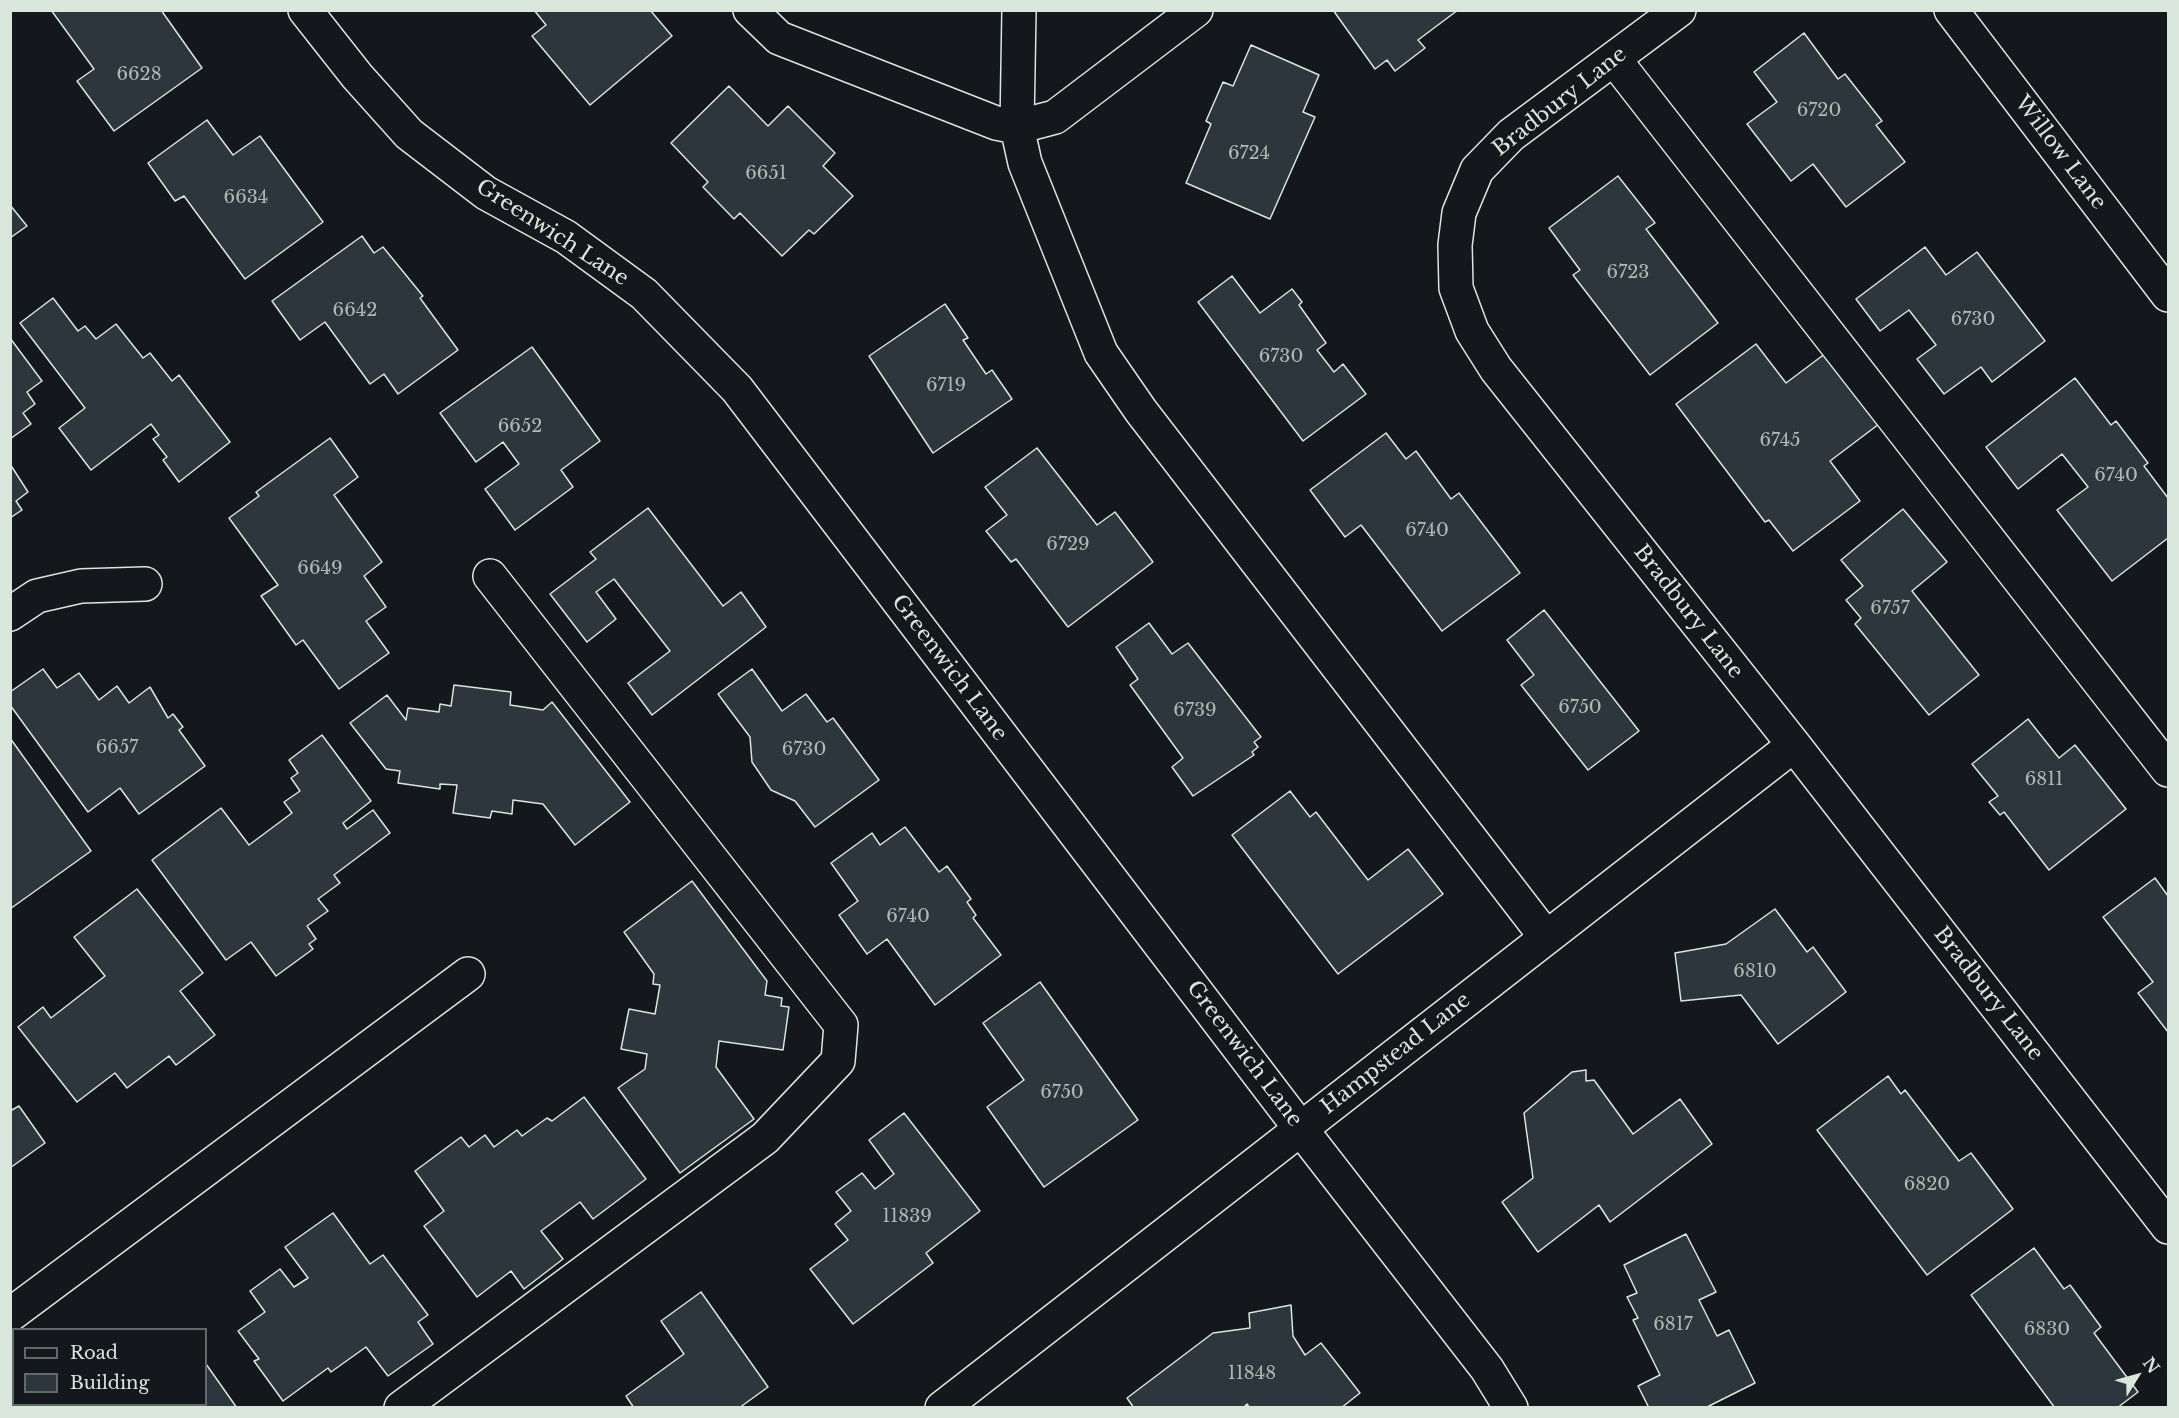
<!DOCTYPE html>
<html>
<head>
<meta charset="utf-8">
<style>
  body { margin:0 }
  #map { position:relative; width:2179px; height:1418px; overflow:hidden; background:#14181c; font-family:"Libre Baskerville",serif }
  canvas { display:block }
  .frame { position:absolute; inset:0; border:12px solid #d8e6dc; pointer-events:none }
  .legend { position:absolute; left:12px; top:1328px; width:195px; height:78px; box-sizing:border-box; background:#14181c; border:2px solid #626a69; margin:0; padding:8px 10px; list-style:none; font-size:18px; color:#d8e6dc }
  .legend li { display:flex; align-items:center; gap:12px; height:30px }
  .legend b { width:30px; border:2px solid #626a69 }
  .north { position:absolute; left:2107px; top:1346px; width:60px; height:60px; -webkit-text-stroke:4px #14181c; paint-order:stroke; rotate:53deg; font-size:16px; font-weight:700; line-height:24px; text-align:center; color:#d8e6dc }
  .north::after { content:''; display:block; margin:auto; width:21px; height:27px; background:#d8e6dc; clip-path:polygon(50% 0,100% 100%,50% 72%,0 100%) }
</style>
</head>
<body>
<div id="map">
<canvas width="2179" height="1418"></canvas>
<div class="frame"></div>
<ul class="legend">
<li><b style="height:8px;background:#14181c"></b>Road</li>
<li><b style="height:16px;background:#2c363c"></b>Building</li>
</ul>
<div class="north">N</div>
</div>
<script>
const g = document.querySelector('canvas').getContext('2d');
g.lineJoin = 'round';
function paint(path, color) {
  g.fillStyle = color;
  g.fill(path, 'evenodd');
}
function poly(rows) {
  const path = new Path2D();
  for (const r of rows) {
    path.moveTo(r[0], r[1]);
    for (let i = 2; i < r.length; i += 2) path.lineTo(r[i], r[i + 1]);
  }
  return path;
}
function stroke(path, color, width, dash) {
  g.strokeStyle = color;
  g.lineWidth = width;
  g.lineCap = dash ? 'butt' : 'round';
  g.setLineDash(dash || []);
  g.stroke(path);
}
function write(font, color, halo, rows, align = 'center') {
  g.font = font + ' "Libre Baskerville",serif';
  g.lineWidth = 4.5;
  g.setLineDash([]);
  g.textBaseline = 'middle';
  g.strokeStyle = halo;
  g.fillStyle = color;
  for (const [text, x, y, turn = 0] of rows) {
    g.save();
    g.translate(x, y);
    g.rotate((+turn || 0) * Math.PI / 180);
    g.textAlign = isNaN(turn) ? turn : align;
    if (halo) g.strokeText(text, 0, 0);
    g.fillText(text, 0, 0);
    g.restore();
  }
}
const building = poly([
  [51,10,161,10,202,68,114,131,77,81,94,69,51,10],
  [534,10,650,10,672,36,590,105,532,36,546,25,534,10],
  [1333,10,1458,10,1418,40,1425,48,1395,71,1387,60,1375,69,1333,10],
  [1804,33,1838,79,1845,74,1882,121,1876,125,1905,162,1846,207,1813,164,1791,181,1747,124,1777,102,1754,72,1804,33],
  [1251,45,1319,75,1303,112,1315,117,1270,219,1186,183,1211,124,1206,121,1223,82,1233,86,1251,45],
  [729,86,768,126,788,106,835,153,823,166,853,196,814,234,809,230,782,256,740,213,734,219,703,187,708,182,671,143,729,86],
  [207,120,233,155,260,136,323,222,245,279,184,196,175,201,148,163,207,120],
  [1618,176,1655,223,1646,229,1718,323,1650,375,1573,275,1580,270,1549,228,1618,176],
  [10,205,27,226,10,238,10,205],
  [362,236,374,253,383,247,423,296,420,298,458,350,398,394,384,374,370,384,325,322,300,340,272,301,362,236],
  [1925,247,1946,275,1977,252,2045,341,1992,382,1981,367,1944,394,1917,359,1936,345,1909,310,1880,331,1856,299,1925,247],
  [1232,276,1260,313,1292,289,1302,302,1299,305,1326,343,1317,350,1334,372,1343,364,1366,394,1303,441,1198,302,1232,276],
  [53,298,78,331,85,326,96,339,116,324,143,358,150,353,172,381,179,375,230,442,179,482,163,460,167,457,153,439,159,435,151,424,91,470,59,428,85,408,20,323,53,298],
  [945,304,968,338,963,340,986,374,992,370,1012,399,933,453,869,356,945,304],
  [10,338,42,381,27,392,35,404,23,413,31,424,10,439,10,338],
  [1756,344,1786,383,1830,350,1883,421,1830,461,1860,501,1793,551,1769,520,1765,522,1676,404,1756,344],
  [532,347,600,441,561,470,573,487,515,530,485,489,519,464,503,442,476,462,440,413,532,347],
  [2075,378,2111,425,2116,421,2148,463,2144,466,2168,498,2168,538,2112,581,2057,510,2088,487,2062,454,2018,489,1986,447,2075,378],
  [1386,433,1406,459,1416,451,1451,499,1459,493,1520,573,1442,631,1361,525,1345,537,1310,490,1386,433],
  [330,438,358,477,334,495,382,562,364,576,386,607,366,621,389,653,339,689,303,640,296,645,261,596,278,585,229,518,259,496,256,492,330,438],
  [1037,448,1097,525,1115,512,1153,562,1068,627,1016,559,1011,562,986,531,1007,515,985,487,1037,448],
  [10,464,28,492,16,501,22,510,10,518,10,464],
  [648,508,723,606,741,592,766,627,652,715,628,683,670,651,614,579,596,592,616,619,587,642,550,594,596,559,590,552,648,508],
  [1903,509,1947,562,1912,591,1979,675,1929,715,1855,624,1861,618,1846,600,1863,586,1841,560,1903,509],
  [1544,610,1639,731,1588,770,1521,685,1534,675,1507,640,1544,610],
  [1149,623,1172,654,1188,643,1261,737,1254,742,1258,747,1252,752,1254,755,1193,796,1172,767,1183,758,1130,685,1138,679,1116,647,1149,623],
  [43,669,57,688,79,673,99,700,117,686,129,703,150,687,168,718,173,714,183,727,179,730,205,766,139,814,120,788,88,812,10,705,10,692,43,669],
  [752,669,782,711,806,694,827,722,833,718,879,780,815,827,795,801,771,790,752,762,750,737,718,694,752,669],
  [454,685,511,692,510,705,543,710,552,702,630,802,575,845,543,804,513,800,512,814,492,811,490,818,453,813,457,785,440,784,440,789,398,783,400,771,386,769,350,723,387,695,406,720,408,708,439,712,440,704,451,706,454,685],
  [2028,719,2059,758,2075,745,2126,809,2049,870,2004,812,2000,815,1989,802,1998,796,1972,764,2028,719],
  [322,735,371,801,343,823,347,829,373,810,390,833,334,875,340,883,318,899,328,911,307,926,316,939,309,944,313,949,276,976,251,942,226,960,152,860,221,808,249,845,292,813,284,802,300,791,291,778,298,773,289,760,322,735],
  [10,738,91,851,10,909,10,738],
  [1290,791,1310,817,1316,812,1368,880,1408,849,1443,894,1338,974,1232,835,1290,791],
  [905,827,939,872,947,866,971,899,967,902,976,915,973,918,1001,955,935,1005,887,939,867,954,839,915,858,901,831,863,872,833,880,845,905,827],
  [2155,878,2168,896,2168,1032,2138,993,2153,982,2103,917,2155,878],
  [692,881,767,981,765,995,782,998,781,1006,789,1007,783,1050,719,1041,716,1067,754,1119,680,1173,618,1088,645,1069,647,1054,621,1049,629,1009,655,1014,660,985,653,984,654,974,624,932,692,881],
  [137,889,203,973,180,991,215,1035,176,1065,169,1056,127,1088,115,1073,77,1102,18,1027,43,1007,51,1018,105,976,74,937,137,889],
  [1775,909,1807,952,1813,947,1846,992,1778,1044,1741,995,1681,1001,1675,953,1726,944,1775,909],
  [1040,982,1138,1120,1044,1187,987,1107,1024,1080,983,1023,1040,982],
  [1586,1070,1586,1081,1594,1080,1633,1134,1680,1099,1712,1144,1610,1222,1599,1205,1538,1252,1502,1202,1533,1178,1524,1113,1572,1072,1586,1070],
  [1888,1076,1901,1094,1905,1090,1959,1161,1971,1153,2013,1209,1927,1275,1817,1130,1888,1076],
  [584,1097,646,1179,593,1219,580,1202,541,1231,563,1259,524,1289,511,1271,477,1297,424,1226,444,1211,415,1171,461,1137,469,1147,485,1135,494,1147,517,1130,522,1136,547,1118,552,1121,584,1097],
  [19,1106,45,1143,10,1168,10,1111,19,1106],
  [904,1113,980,1211,926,1253,933,1263,853,1324,810,1269,848,1240,835,1224,851,1211,836,1192,862,1173,875,1189,894,1174,869,1140,904,1113],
  [333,1213,370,1264,383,1255,428,1315,418,1322,433,1344,388,1376,366,1347,331,1372,328,1368,283,1401,254,1361,259,1359,238,1331,265,1312,250,1291,280,1269,294,1287,308,1278,285,1247,333,1213],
  [1686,1234,1716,1292,1699,1300,1717,1336,1729,1330,1755,1383,1705,1408,1649,1408,1638,1386,1660,1375,1633,1320,1638,1318,1627,1297,1637,1293,1624,1265,1686,1234],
  [2034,1248,2064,1289,2070,1285,2101,1327,2094,1333,2138,1392,2117,1408,2055,1408,1971,1295,2034,1248],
  [701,1292,768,1387,739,1408,634,1408,626,1396,684,1354,661,1321,701,1292],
  [1291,1305,1293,1336,1305,1355,1321,1343,1360,1393,1341,1408,1250,1408,1247,1404,1243,1408,1134,1408,1127,1398,1213,1333,1250,1328,1249,1313,1291,1305],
  [206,1364,237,1408,106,1408,110,1404,206,1404,206,1364]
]);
paint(building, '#2c363c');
stroke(building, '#d8e6dc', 1.5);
const minor = poly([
  [305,10,357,76,409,134,486,193,566,237,644,294,737,389,1300,1128,1487,1369,1511,1408],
  [750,10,779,38,996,123,1017,127,1055,117,1196,10],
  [1019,10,1017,127,1025,163,1101,353,1141,411,1546,937],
  [1679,10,1511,135,1477,170,1459,213,1455,245,1456,288,1472,331,1496,369,1794,745,2168,1227],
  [1951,10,2168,295],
  [1614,59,2168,770],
  [10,614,37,596,81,586,145,584],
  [10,1315,468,974],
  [401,1408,765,1138,838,1061,841,1025,490,576],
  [942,1408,1794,745]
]);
stroke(minor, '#d8e6dc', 36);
stroke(minor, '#14181c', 33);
write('18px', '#adbab4', null, [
  ["6628",139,75],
  ["6720",1819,111],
  ["6724",1249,154],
  ["6651",766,174],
  ["6634",246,198],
  ["6723",1628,273],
  ["6642",355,311],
  ["6730",1973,320],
  ["6730",1281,357],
  ["6719",946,386],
  ["6652",520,427],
  ["6745",1780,441],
  ["6740",2116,476],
  ["6740",1427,531],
  ["6729",1068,545],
  ["6649",320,569],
  ["6757",1890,609],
  ["6750",1580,708],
  ["6739",1195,711],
  ["6657",117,748],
  ["6730",804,750],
  ["6811",2044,780],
  ["6740",908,917],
  ["6810",1755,972],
  ["6750",1062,1093],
  ["6820",1927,1185],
  ["11839",907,1217],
  ["6817",1673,1325],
  ["6830",2047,1330],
  ["11848",1252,1374]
]);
write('21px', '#d8e6dc', '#14181c', [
  ["Bradbury Lane",1560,102,-38],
  ["Willow Lane",2060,153,53],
  ["Greenwich Lane",552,233,33],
  ["Bradbury Lane",1688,612,52],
  ["Greenwich Lane",949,668,53],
  ["Bradbury Lane",1988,994,52],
  ["Greenwich Lane",1244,1054,53],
  ["Hampstead Lane",1396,1054,-38]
]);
</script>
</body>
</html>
